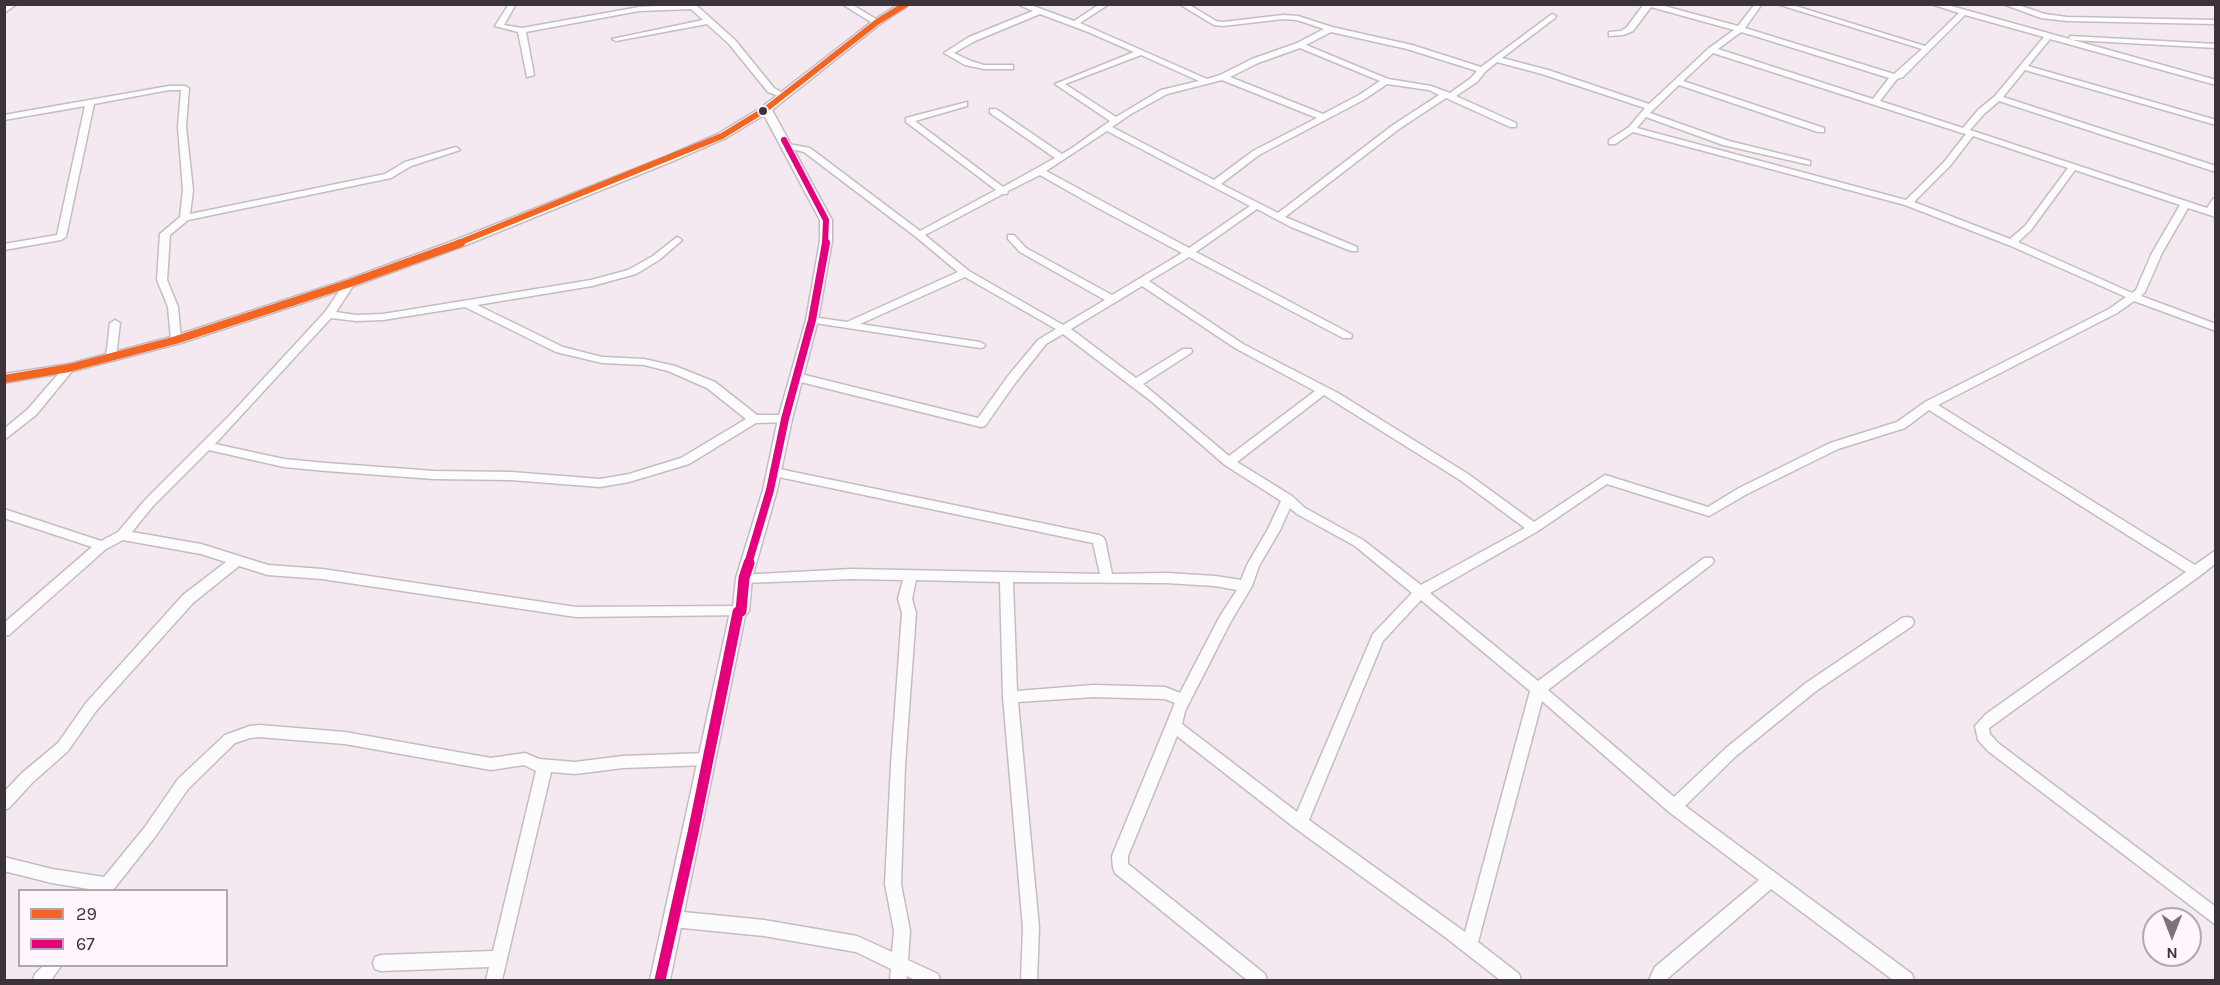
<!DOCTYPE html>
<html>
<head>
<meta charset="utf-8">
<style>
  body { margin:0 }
  #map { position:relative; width:2220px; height:985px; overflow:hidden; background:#f4e9f1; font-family:Karla,sans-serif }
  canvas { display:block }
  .frame { position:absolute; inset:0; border:6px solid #3b3339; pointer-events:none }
  .legend { position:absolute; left:18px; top:889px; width:210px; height:78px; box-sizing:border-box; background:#fef6fc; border:2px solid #b0a8ae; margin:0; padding:8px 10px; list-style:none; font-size:18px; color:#3b3339 }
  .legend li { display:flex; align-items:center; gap:12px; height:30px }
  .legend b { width:30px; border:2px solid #b0a8ae }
  .north { position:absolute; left:2142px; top:907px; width:60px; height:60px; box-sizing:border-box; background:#fef6fc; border:2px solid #b0a8ae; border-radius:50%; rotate:180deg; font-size:16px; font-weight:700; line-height:24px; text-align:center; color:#3b3339 }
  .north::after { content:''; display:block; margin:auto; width:21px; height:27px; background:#7c7379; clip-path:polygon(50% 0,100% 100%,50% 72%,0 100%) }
</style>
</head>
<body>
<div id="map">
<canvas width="2220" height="985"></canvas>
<div class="frame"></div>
<ul class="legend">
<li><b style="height:8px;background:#f26522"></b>29</li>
<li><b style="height:8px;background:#e5007d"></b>67</li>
</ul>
<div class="north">N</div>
</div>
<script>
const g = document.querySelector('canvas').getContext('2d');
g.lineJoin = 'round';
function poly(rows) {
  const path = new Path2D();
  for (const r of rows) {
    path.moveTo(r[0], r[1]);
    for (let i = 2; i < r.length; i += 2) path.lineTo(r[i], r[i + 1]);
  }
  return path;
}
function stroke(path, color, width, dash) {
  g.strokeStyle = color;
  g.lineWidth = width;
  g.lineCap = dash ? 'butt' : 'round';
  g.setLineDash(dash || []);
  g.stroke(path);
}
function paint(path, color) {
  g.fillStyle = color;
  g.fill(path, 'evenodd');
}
const minor = poly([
  [8,4,17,4,4,13,4,7,8,4],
  [509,4,516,4,504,25,522,28,639,7,695,4,735,40,774,88,788,96,784,98,768,92,729,44,707,24,616,41,612,39,703,20,691,9,639,11,526,32,534,75,527,77,518,32,495,26,509,4],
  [842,4,851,4,881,22,874,24,842,4],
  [1017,4,1028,4,1074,21,1100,4,1109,4,1080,23,1207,79,1220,75,1252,59,1297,43,1324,29,1297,20,1283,19,1223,26,1214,25,1179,4,1188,4,1216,21,1223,22,1283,15,1298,16,1332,27,1412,45,1481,67,1552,14,1556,16,1555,18,1502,58,1548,70,1649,104,1709,48,1734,30,1651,7,1633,31,1623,35,1609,36,1609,32,1621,31,1627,27,1644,4,1657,4,1738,26,1755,4,1762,4,1745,28,1894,74,1922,49,1777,4,1789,4,1925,46,1959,13,1931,4,1944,4,2216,80,2216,85,2050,39,2028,66,2216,120,2216,125,2025,70,2003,97,2216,166,2216,172,1999,101,1984,114,1970,130,2207,208,2213,199,2216,198,2216,217,2188,208,2162,253,2145,292,2141,296,2216,324,2216,331,2134,301,2117,313,1938,405,2195,565,2216,550,2216,563,2201,575,1989,728,1990,734,1998,743,2216,907,2216,925,1988,751,1978,740,1975,726,1986,714,2186,572,1929,410,1905,428,1838,449,1747,494,1709,516,1607,484,1538,531,1430,593,1538,681,1704,558,1712,558,1714,561,1712,564,1548,690,1674,797,1726,748,1806,683,1902,618,1907,617,1912,618,1914,622,1912,626,1816,691,1736,756,1685,806,1912,974,1914,980,1893,980,1771,889,1666,980,1649,980,1655,967,1759,880,1669,812,1542,701,1478,942,1519,974,1521,980,1500,980,1445,937,1295,828,1177,736,1128,856,1128,864,1265,974,1267,980,1247,980,1115,873,1113,868,1112,856,1175,703,1165,699,1093,697,1018,702,1039,928,1037,980,1021,980,1023,928,1003,697,1000,582,916,580,912,599,916,613,905,765,901,884,910,931,908,960,938,974,940,980,915,980,907,976,906,980,890,980,891,969,856,952,764,936,673,927,667,924,665,919,667,914,673,911,764,920,857,936,892,952,894,931,885,884,891,765,902,613,898,599,903,580,852,579,744,583,739,581,738,578,739,575,852,569,1100,574,1093,543,774,476,768,472,770,469,774,468,1099,535,1103,537,1105,540,1112,574,1166,573,1215,576,1241,580,1247,565,1268,529,1281,501,1225,465,1151,401,1063,334,1046,344,1016,382,985,426,981,427,797,381,792,377,797,373,978,418,1008,376,1038,340,1056,329,965,277,860,324,980,342,985,345,984,347,980,348,808,322,807,320,808,318,812,317,847,322,958,272,916,237,804,152,784,147,788,144,810,148,920,231,996,190,906,122,906,118,967,102,967,106,915,121,1003,187,1055,158,990,113,990,109,996,109,1062,154,1072,148,1110,121,1055,84,1134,52,1088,32,1040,14,975,41,954,53,971,61,984,65,1013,65,1013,69,984,69,965,65,944,53,969,37,1033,11,1017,4],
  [1965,15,2044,37,1995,96,1978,110,1963,128,1880,101,1897,79,1903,77,1965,15],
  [1331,32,1407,49,1477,71,1471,78,1450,93,1431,86,1388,79,1306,45,1331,32],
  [1741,32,1758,37,1889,78,1873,99,1718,49,1741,32],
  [1300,48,1380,81,1359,95,1323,114,1230,77,1258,63,1300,48],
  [1713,53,1962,133,1966,134,1944,162,1906,200,1637,128,1646,117,1723,145,1810,165,1810,161,1729,141,1650,113,1679,85,1818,132,1824,132,1824,128,1683,81,1713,53],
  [1141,55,1199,81,1161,90,1116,117,1065,84,1141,55],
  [1497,62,1542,74,1645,108,1629,127,1609,140,1609,144,1615,144,1633,132,1905,205,2011,246,2126,297,2109,309,1925,402,1897,422,1830,443,1739,488,1708,507,1605,475,1534,522,1468,474,1338,393,1243,344,1149,281,1189,257,1343,338,1351,338,1352,336,1351,334,1196,252,1257,209,1291,227,1351,251,1357,251,1357,247,1285,217,1399,129,1446,98,1510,127,1516,127,1516,123,1456,96,1477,82,1485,72,1497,62],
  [1222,80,1317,118,1253,151,1214,180,1112,127,1131,114,1167,94,1222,80],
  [1387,84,1429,90,1439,95,1393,125,1278,213,1221,184,1259,155,1365,99,1387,84],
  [1107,131,1250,206,1189,248,1046,171,1107,131],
  [1973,136,2068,168,2025,226,2010,239,1914,202,1950,166,1973,136],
  [2075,170,2180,205,2152,253,2136,290,2132,293,2018,242,2031,230,2075,170],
  [1040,175,1098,208,1182,253,1112,295,1026,248,1014,235,1008,235,1008,239,1020,252,1105,300,1063,325,969,271,925,235,1003,194,1007,194,1008,191,1040,175],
  [1142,286,1235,348,1315,391,1229,456,1143,384,1191,353,1192,351,1191,349,1183,349,1136,378,1071,329,1142,286],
  [1324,395,1460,480,1525,528,1421,585,1363,540,1305,508,1292,496,1237,462,1324,395],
  [1290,508,1297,514,1355,546,1412,593,1373,634,1297,812,1182,724,1185,711,1230,623,1252,586,1259,566,1280,530,1290,508],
  [1013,582,1166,583,1215,586,1237,590,1220,616,1180,693,1165,687,1093,685,1017,691,1013,582],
  [1421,600,1530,691,1465,932,1309,820,1383,641,1421,600],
  [2003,4,2015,4,2045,14,2067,17,2216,20,2216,24,2067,21,2041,18,2003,4],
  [2070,36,2216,44,2216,48,2073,40,2069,38,2070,36],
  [169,86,185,86,189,88,186,127,193,190,190,214,385,174,405,162,456,147,460,150,411,166,391,178,188,220,170,235,167,280,178,307,181,340,176,343,171,340,168,307,157,280,160,234,180,217,183,190,178,127,181,90,169,90,94,104,66,237,61,240,4,250,4,244,57,235,85,106,4,120,4,115,169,86],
  [677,237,682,240,680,242,659,260,636,274,592,286,477,305,563,347,602,357,644,359,675,366,715,382,757,415,785,415,791,419,789,422,756,423,689,464,629,482,600,487,511,480,434,479,326,471,284,467,209,450,153,506,132,532,201,544,268,565,322,569,576,607,741,606,746,607,748,611,746,615,576,617,322,579,268,575,239,566,193,603,96,711,68,751,32,783,9,808,4,810,4,792,22,773,58,743,86,703,183,595,226,562,201,554,123,540,106,549,9,635,4,636,4,623,92,547,4,518,4,509,101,541,118,532,145,500,230,415,325,312,346,281,350,280,355,283,336,312,356,315,383,314,591,280,628,270,653,256,677,237],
  [465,307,556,352,602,363,644,365,668,371,707,388,746,419,681,458,629,474,600,479,511,472,434,471,326,463,284,459,215,444,331,318,356,321,383,320,465,307],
  [115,320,120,323,116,357,111,360,106,357,110,323,115,320],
  [69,364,73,366,74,368,73,370,36,415,4,440,4,429,28,409,65,366,69,364],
  [259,725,345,732,491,758,525,753,539,759,575,762,623,756,707,753,712,755,714,759,712,763,707,765,623,768,575,774,551,772,502,980,486,980,489,967,381,971,375,969,373,963,375,957,381,955,493,951,536,771,524,765,491,770,345,744,259,737,250,738,235,743,188,789,155,837,113,890,95,890,52,883,4,871,4,857,52,869,104,877,145,827,178,779,225,735,250,726,259,725],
  [43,966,61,966,51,980,33,980,35,974,43,966]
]);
const tertiary = poly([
  [899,4,910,4,880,24,772,110,832,220,832,241,818,320,792,419,777,490,752,578,749,611,745,616,670,980,650,980,730,612,733,607,736,578,763,490,778,419,806,320,820,241,820,220,764,115,726,138,673,161,466,245,354,286,181,343,69,372,4,383,4,374,69,364,171,337,346,280,458,239,665,157,718,134,762,107,874,20,899,4]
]);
stroke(minor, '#c5bcc2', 3);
stroke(tertiary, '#c5bcc2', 3);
paint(minor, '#fdfcfd');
paint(tertiary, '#fdfcfd');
stroke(poly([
  [456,244,722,136,766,109,877,22,906,4]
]), '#f26522', 6);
stroke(poly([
  [4,379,69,368,176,340,350,283,461,243]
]), '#f26522', 8);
stroke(poly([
  [784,140,826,220,825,244]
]), '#e5007d', 6);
stroke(poly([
  [748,564,770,490,785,419,812,320,826,243]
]), '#e5007d', 8);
stroke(poly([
  [660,980,693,833,738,612,741,611,744,578,749,563]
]), '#e5007d', 11);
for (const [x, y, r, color] of [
  [763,111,5,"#3b3339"]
]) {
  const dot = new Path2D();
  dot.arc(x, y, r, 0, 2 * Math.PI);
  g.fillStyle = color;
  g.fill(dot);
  stroke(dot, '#fef6fc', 2);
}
</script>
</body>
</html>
